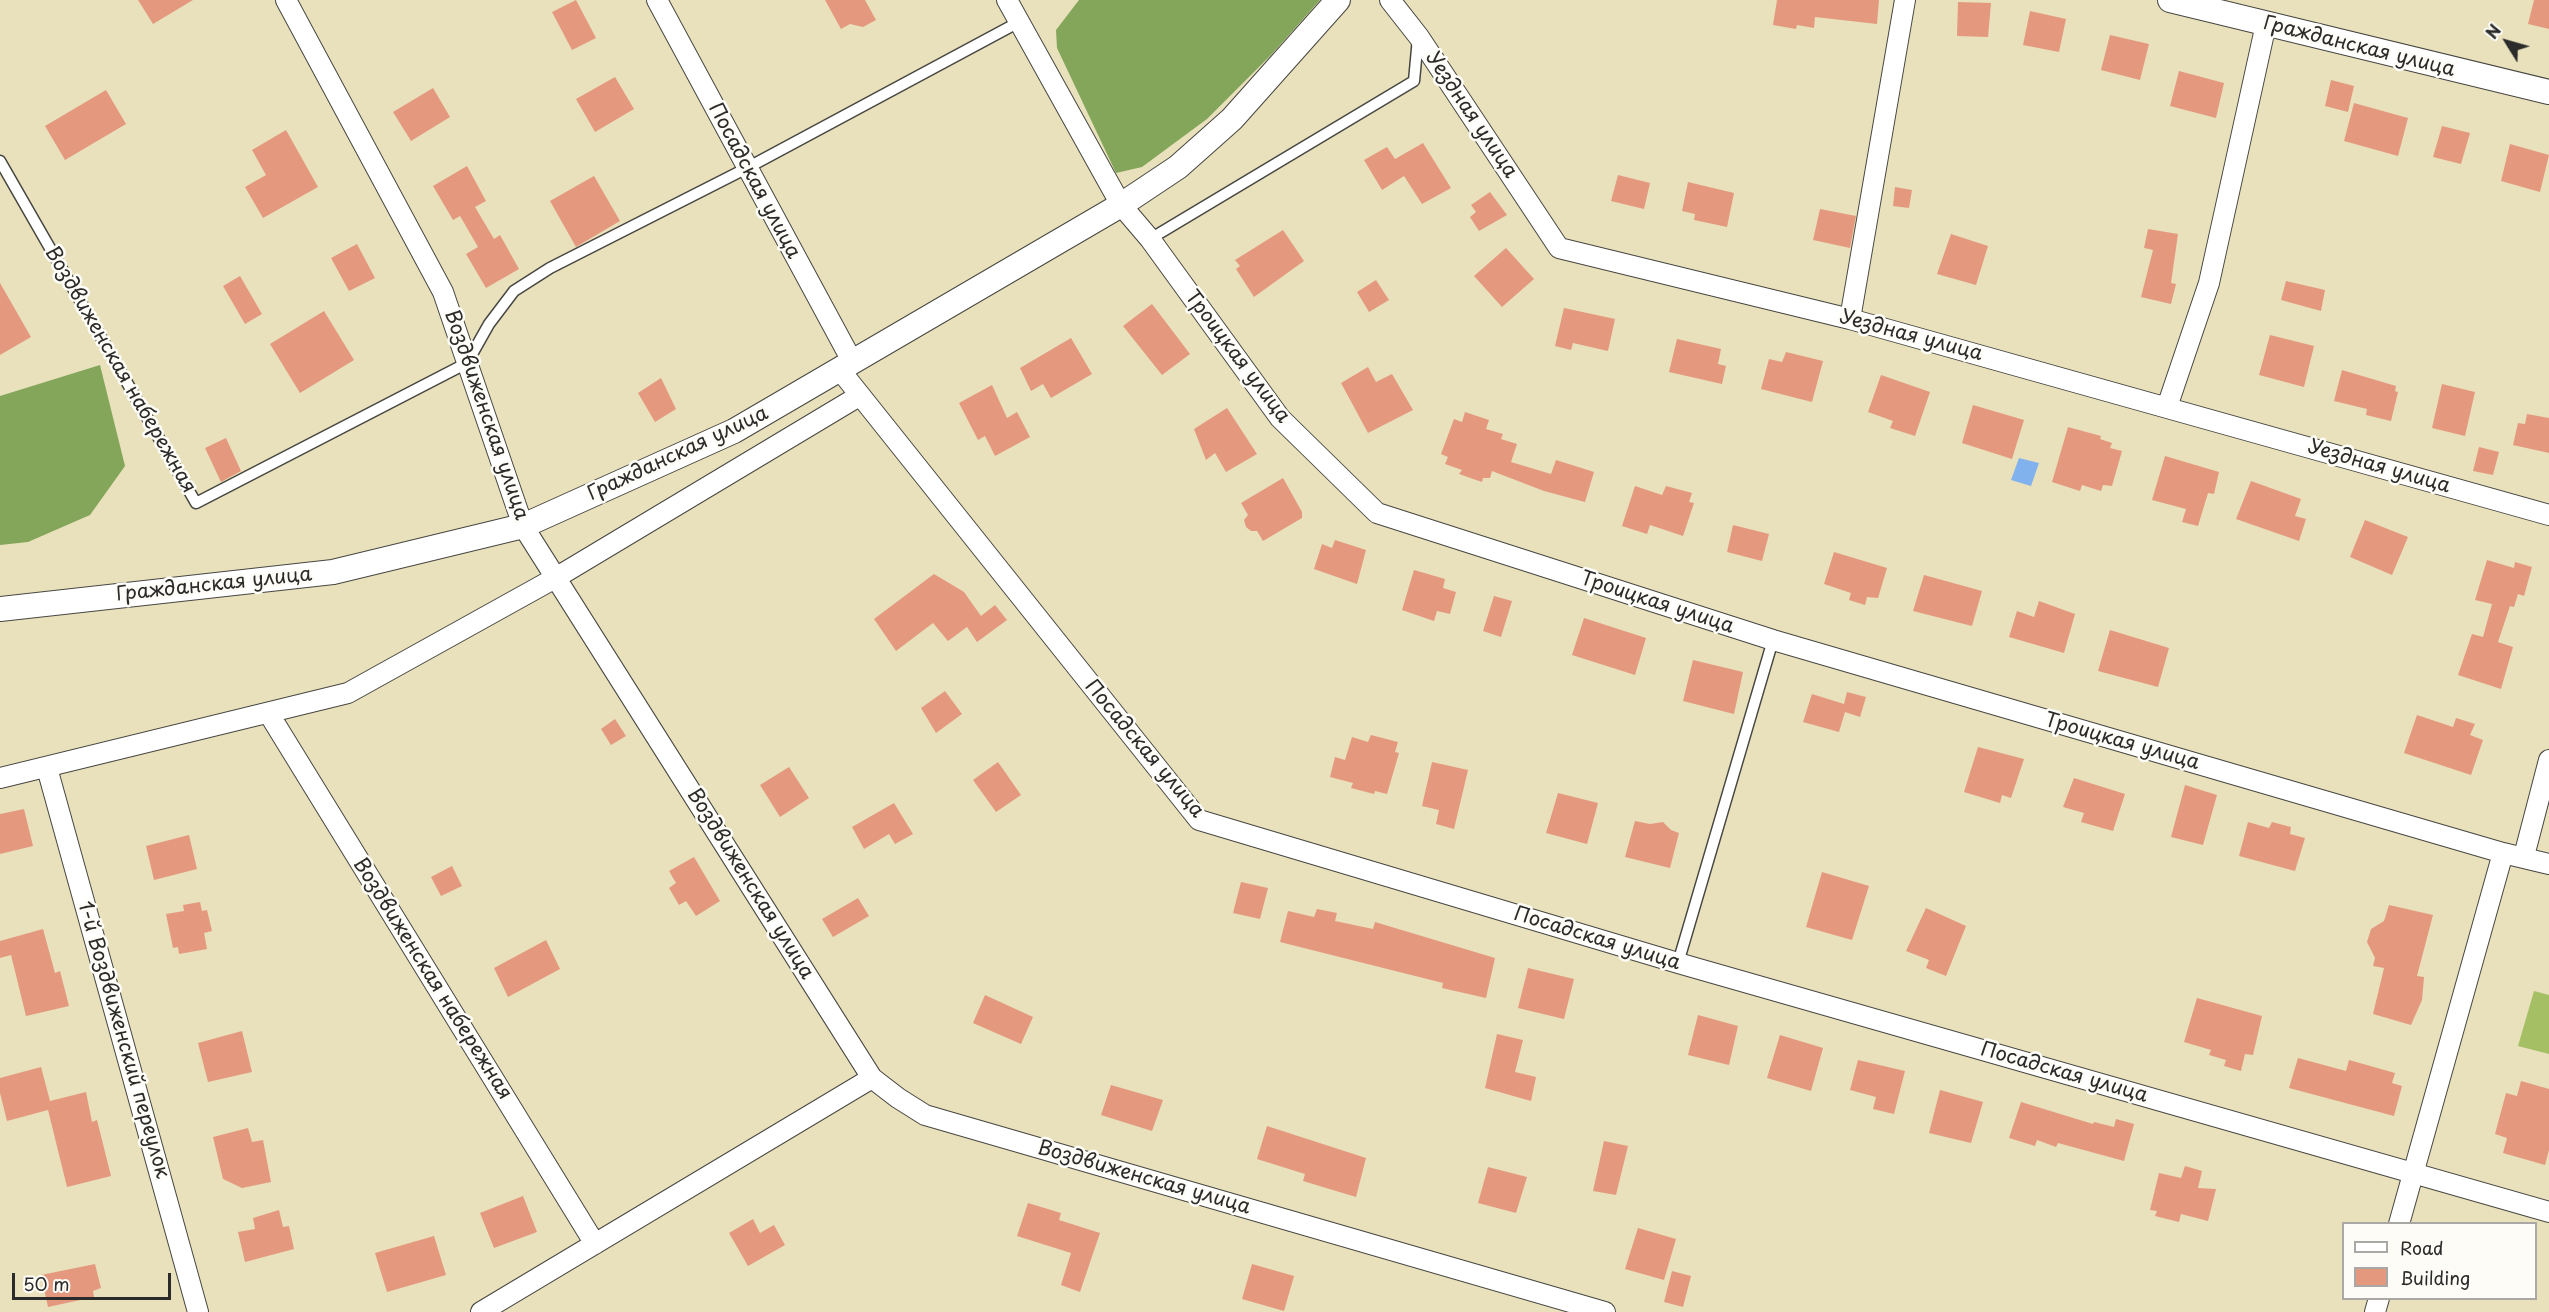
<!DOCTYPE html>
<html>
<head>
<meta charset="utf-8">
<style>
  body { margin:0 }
  #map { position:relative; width:2549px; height:1312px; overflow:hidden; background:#e8e1bc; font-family:"Playpen Sans",sans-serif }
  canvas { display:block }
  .legend { position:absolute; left:2342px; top:1222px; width:195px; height:78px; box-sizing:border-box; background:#fdfcf7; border:2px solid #a9a8a5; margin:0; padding:8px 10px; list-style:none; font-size:18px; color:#2b2b2b }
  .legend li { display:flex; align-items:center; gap:12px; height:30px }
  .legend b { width:30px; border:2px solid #a9a8a5 }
  .north { position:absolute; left:2477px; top:12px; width:60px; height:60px; -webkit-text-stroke:4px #fdfcf7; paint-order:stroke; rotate:307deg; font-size:16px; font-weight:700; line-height:24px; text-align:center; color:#2b2b2b }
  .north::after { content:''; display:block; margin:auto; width:21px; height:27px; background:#2b2b2b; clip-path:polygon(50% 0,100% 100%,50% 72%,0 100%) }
  .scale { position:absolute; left:12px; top:1273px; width:159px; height:27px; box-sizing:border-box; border:3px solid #2b2b2b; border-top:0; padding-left:8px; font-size:18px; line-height:21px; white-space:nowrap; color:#2b2b2b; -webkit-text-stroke:4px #fdfcf7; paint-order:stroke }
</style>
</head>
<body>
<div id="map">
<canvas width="2549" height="1312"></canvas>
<ul class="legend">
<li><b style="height:8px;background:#fff"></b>Road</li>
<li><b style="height:16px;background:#e4997f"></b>Building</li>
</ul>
<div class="north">N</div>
<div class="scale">50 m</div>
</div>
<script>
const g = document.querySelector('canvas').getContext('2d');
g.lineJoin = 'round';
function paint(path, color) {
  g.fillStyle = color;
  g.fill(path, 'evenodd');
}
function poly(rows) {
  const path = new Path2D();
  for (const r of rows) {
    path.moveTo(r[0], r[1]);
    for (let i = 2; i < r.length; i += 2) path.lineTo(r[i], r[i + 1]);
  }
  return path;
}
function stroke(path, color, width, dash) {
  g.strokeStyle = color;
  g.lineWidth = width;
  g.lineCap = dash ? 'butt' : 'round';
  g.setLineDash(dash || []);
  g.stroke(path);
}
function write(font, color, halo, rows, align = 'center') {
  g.font = font + ' "Playpen Sans",sans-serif';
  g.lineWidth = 5;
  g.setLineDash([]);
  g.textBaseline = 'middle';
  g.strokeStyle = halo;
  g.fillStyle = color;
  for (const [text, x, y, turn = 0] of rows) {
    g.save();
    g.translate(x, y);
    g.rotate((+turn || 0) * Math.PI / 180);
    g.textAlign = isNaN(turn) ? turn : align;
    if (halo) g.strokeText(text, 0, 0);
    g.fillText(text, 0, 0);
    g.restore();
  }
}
paint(poly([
  [2534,991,2549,995,2549,1054,2518,1046]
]), '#a5bf65');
paint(poly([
  [1079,0,1320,0,1271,55,1207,119,1142,167,1116,173,1057,48,1056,30],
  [100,365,125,466,90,515,28,542,0,545,0,396]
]), '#84a65a');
paint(poly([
  [2019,458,2039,463,2031,486,2011,480]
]), '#81b2ed');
paint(poly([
  [138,0,193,0,153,24],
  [576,0,596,38,572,50,552,12],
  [825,0,865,0,876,20,863,27,850,24,841,29],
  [1777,0,1879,0,1877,24,1815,17,1814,28,1797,25,1796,29,1773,25],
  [2534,0,2549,0,2549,29,2528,24],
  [1958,2,1991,3,1988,37,1957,36],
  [2030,11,2066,19,2059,52,2023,45],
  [2110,35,2149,44,2140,80,2101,70],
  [2179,71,2224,83,2216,118,2170,106],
  [615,77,634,109,595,132,576,99],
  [2331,80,2354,86,2348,112,2325,106],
  [433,88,450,117,411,141,393,112],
  [106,90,126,124,65,160,45,126],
  [2354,103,2408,118,2398,156,2344,141],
  [2442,126,2470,133,2461,164,2433,157],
  [286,130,318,187,263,218,245,187,266,175,252,150],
  [1423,143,1451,188,1422,204,1404,176,1382,190,1364,160,1387,147,1395,159],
  [2510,144,2549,155,2540,192,2501,181],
  [467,166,486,201,475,207,494,239,500,235,519,269,486,288,466,254,478,247,460,216,453,220,433,186],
  [1618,175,1650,183,1644,209,1611,201],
  [594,176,620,221,576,247,550,201],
  [1688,182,1734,193,1727,227,1694,220,1695,214,1682,211],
  [1895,187,1912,190,1909,208,1893,206],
  [1490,192,1507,215,1479,231,1470,217,1476,212,1471,205],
  [1820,209,1856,216,1850,248,1813,240],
  [2148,229,2178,234,2171,283,2176,284,2171,304,2141,297,2153,250,2144,248],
  [1283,230,1304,261,1254,297,1236,269,1240,266,1235,260],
  [1951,234,1988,246,1976,285,1937,274],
  [357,244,375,278,349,291,331,258],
  [1506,248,1534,279,1502,307,1474,276],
  [240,276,262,314,245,324,223,286],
  [1376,280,1389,300,1369,312,1357,292],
  [2286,281,2325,290,2321,311,2281,300],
  [0,283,31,337,0,355],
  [1152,304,1190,354,1162,375,1123,326],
  [1564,308,1615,319,1608,351,1573,343,1571,350,1555,346],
  [324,311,354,360,300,393,270,344],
  [2270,335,2314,346,2304,387,2259,375],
  [1071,338,1092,374,1051,398,1043,384,1031,391,1020,368],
  [1677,339,1721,349,1718,364,1726,366,1722,384,1669,372],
  [1786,352,1823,361,1812,402,1761,389,1769,359,1782,362],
  [1368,367,1376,382,1392,374,1413,410,1368,433,1341,383],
  [2342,370,2396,386,2395,391,2398,392,2391,421,2366,415,2367,409,2334,401],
  [1881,375,1930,392,1915,436,1890,428,1893,421,1868,412],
  [661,378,676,409,655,422,638,393],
  [2442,384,2475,392,2465,436,2432,428],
  [992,385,1007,418,1017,412,1030,437,995,456,985,436,978,440,959,403],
  [1973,405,2024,420,2012,459,1962,443],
  [1227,408,1257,454,1226,472,1215,453,1206,460,1194,429],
  [1465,412,1489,420,1486,429,1503,434,1501,439,1517,444,1511,462,1551,474,1556,460,1594,472,1585,502,1544,491,1492,471,1490,478,1483,478,1482,482,1459,474,1462,470,1445,464,1448,457,1441,454,1454,419,1462,422],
  [2527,414,2549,418,2549,453,2513,445,2518,423,2525,424],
  [2068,427,2101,436,2100,439,2112,443,2110,448,2122,451,2112,486,2103,485,2101,491,2082,485,2080,491,2052,482],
  [226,438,241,471,221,482,205,448],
  [2479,447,2499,452,2493,475,2473,471],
  [2165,456,2219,472,2214,494,2208,493,2198,526,2182,522,2186,509,2152,500],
  [1283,478,1302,512,1302,518,1263,541,1257,531,1251,531,1246,527,1244,520,1248,515,1241,503],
  [2251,481,2301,499,2295,516,2306,519,2299,541,2236,519],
  [1635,486,1662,495,1666,486,1692,493,1689,502,1694,503,1683,536,1650,525,1647,534,1622,526],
  [2365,520,2408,537,2392,575,2350,557],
  [1733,525,1769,534,1762,561,1727,552],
  [1335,540,1366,550,1357,584,1314,569,1322,544,1332,548],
  [1834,552,1887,568,1878,598,1867,597,1865,605,1849,600,1851,593,1824,584],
  [2487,560,2514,568,2515,562,2532,567,2524,596,2518,594,2514,607,2510,606,2498,642,2513,647,2501,689,2458,675,2472,634,2483,637,2492,604,2475,600],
  [1414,570,1445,579,1443,588,1456,592,1450,614,1437,611,1434,621,1402,610],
  [934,574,964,592,981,616,995,605,1007,620,977,642,967,627,948,641,933,623,896,651,874,619],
  [1924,575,1982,591,1972,626,1913,611],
  [1494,596,1512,601,1501,637,1483,631],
  [2039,601,2075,614,2064,653,2009,637,2017,611,2034,617],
  [1584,618,1646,638,1635,675,1572,655],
  [2110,630,2169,648,2158,687,2098,671],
  [1693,660,1743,672,1734,714,1683,701],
  [945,691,962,714,936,733,921,708],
  [1847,692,1866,697,1860,717,1845,712,1839,732,1803,722,1812,694,1844,704],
  [2417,715,2453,727,2456,718,2475,724,2470,735,2483,740,2471,775,2404,753],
  [615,719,626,736,611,745,601,729],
  [1371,735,1398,742,1395,752,1399,753,1387,794,1375,791,1374,794,1351,788,1353,783,1330,777,1335,757,1345,760,1352,737,1368,742],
  [1978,747,2024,759,2011,798,2002,795,2000,803,1964,792],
  [998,762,1021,795,996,812,973,780],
  [1432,762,1468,770,1454,829,1436,824,1439,810,1422,806],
  [789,767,809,798,780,817,760,785],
  [2074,778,2125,794,2113,831,2081,822,2084,813,2063,807],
  [2185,785,2217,795,2203,845,2171,837],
  [1558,793,1598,803,1587,844,1546,833],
  [894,803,913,834,895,844,889,834,864,849,852,827],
  [24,809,33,846,0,854,0,814],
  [1635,821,1650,824,1663,822,1671,830,1679,833,1670,868,1625,857],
  [2248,822,2269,828,2272,822,2291,827,2290,834,2305,838,2295,871,2239,856],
  [189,835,197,869,154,880,146,846],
  [694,857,720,901,696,916,686,901,679,905,669,888,676,883,669,871],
  [452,866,462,886,441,896,431,877],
  [1822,872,1869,886,1852,940,1806,927],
  [1241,882,1268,888,1260,919,1233,913],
  [858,898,869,916,833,937,822,919],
  [200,902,202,911,207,910,212,931,204,933,207,949,179,954,178,947,173,948,166,914,184,911,183,905],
  [2389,905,2433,915,2417,976,2424,977,2422,1000,2411,1025,2373,1014,2384,968,2373,966,2375,958,2367,942,2371,929,2384,921],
  [1926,908,1966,926,1946,976,1926,968,1929,960,1906,951],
  [1317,909,1337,913,1335,921,1373,929,1375,922,1495,958,1486,998,1442,988,1443,983,1280,942,1288,911,1314,917],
  [43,929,55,973,60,971,69,1006,26,1016,11,955,0,958,0,941],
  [546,940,560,969,508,997,494,968],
  [1528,968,1574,979,1564,1019,1518,1008],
  [985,995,1033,1017,1021,1044,973,1023],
  [2197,998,2262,1016,2253,1055,2245,1054,2241,1071,2224,1066,2226,1060,2209,1055,2211,1050,2184,1042],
  [1698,1015,1738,1026,1729,1065,1688,1055],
  [242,1031,252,1072,208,1082,198,1043],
  [1497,1034,1523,1040,1515,1072,1536,1077,1531,1101,1485,1088],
  [1780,1035,1823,1048,1811,1091,1767,1078],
  [2298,1058,2346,1071,2349,1060,2395,1073,2392,1083,2402,1086,2394,1116,2289,1088],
  [1858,1060,1905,1071,1894,1114,1873,1109,1876,1097,1850,1090],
  [41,1067,50,1101,86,1092,92,1122,97,1120,111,1176,67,1187,48,1110,7,1121,0,1093,0,1078],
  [2521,1081,2549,1089,2549,1150,2545,1165,2503,1153,2507,1138,2495,1134,2506,1093,2517,1096],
  [1111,1085,1163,1100,1152,1131,1101,1115],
  [1940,1090,1983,1102,1971,1143,1929,1133],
  [2021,1102,2093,1124,2094,1122,2114,1127,2116,1119,2134,1124,2124,1161,2058,1143,2056,1147,2037,1140,2035,1146,2009,1138],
  [1267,1126,1366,1158,1356,1197,1303,1181,1305,1174,1257,1159],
  [248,1128,252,1142,263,1140,271,1182,242,1188,223,1179,213,1137],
  [1604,1141,1628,1146,1616,1195,1593,1191],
  [2185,1166,2202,1171,2198,1188,2216,1189,2208,1221,2181,1214,2179,1222,2155,1216,2157,1211,2150,1210,2159,1173,2181,1178],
  [1488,1167,1527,1177,1516,1213,1478,1203],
  [523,1196,537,1232,494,1248,480,1213],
  [1028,1203,1061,1213,1059,1220,1100,1233,1080,1292,1061,1285,1071,1253,1017,1236],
  [279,1210,283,1227,289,1226,294,1249,245,1262,238,1232,255,1229,253,1218],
  [753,1219,760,1233,774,1225,785,1245,748,1266,729,1233],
  [1638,1228,1676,1239,1664,1280,1625,1269],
  [434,1236,446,1275,387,1292,375,1253],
  [95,1264,101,1288,93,1291,94,1297,48,1307,41,1275],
  [1252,1264,1294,1276,1284,1311,1242,1299],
  [1672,1271,1691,1276,1683,1307,1664,1302]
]), '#e4997f');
const service = poly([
  [0,161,196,503,467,363,489,324,514,291,550,268,747,168,1019,22],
  [1150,239,1414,81,1418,38],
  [1678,963,1773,640]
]);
const minor = poly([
  [286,0,443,292,523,526,872,1078,898,1098,925,1115,1605,1312],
  [657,0,852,361],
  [1007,0,1121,205,1150,239,1280,418,1377,513,1773,640,2503,853,2549,864],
  [1390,0,1419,37,1559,248,1850,319,2549,515],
  [1850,319,1905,0],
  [840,370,1199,820,1678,963,2549,1212],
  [2167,407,2209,283,2266,24],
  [269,714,595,1244],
  [47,768,198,1312],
  [0,778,348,693,557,577,859,396],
  [2524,856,2549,760],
  [2399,1224,2503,853],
  [481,1312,872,1078],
  [2375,1312,2379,1298]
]);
const tertiary = poly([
  [2170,0,2549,92],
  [0,609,333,572,523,526,734,431,1121,205,1178,167,1232,119,1338,0]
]);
stroke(service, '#474641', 13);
stroke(minor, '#474641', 22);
stroke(tertiary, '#474641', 26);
stroke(service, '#fff', 10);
stroke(minor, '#fff', 20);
stroke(tertiary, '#fff', 24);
write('20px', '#2b2b2b', '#fdfcf7', [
  ["Гражданская улица",2359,47,14],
  ["Уездная улица",1471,115,56],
  ["Посадская улица",754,181,62],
  ["Уездная улица",1911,336,15],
  ["Троицкая улица",1237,357,53],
  ["Воздвиженская набережная",120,370,60],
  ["Воздвиженская улица",486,415,71],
  ["Гражданская улица",678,454,-25],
  ["Уездная улица",2379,467,16],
  ["Гражданская улица",214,585,-6],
  ["Троицкая улица",1657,603,18],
  ["Троицкая улица",2122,742,16],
  ["Посадская улица",1144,749,50],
  ["Воздвиженская улица",750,884,58],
  ["Посадская улица",1597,939,17],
  ["Воздвиженская набережная",432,979,58],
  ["1-й Воздвиженский переулок",123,1040,74],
  ["Посадская улица",2064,1073,16],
  ["Воздвиженская улица",1144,1178,16]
]);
</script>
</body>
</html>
